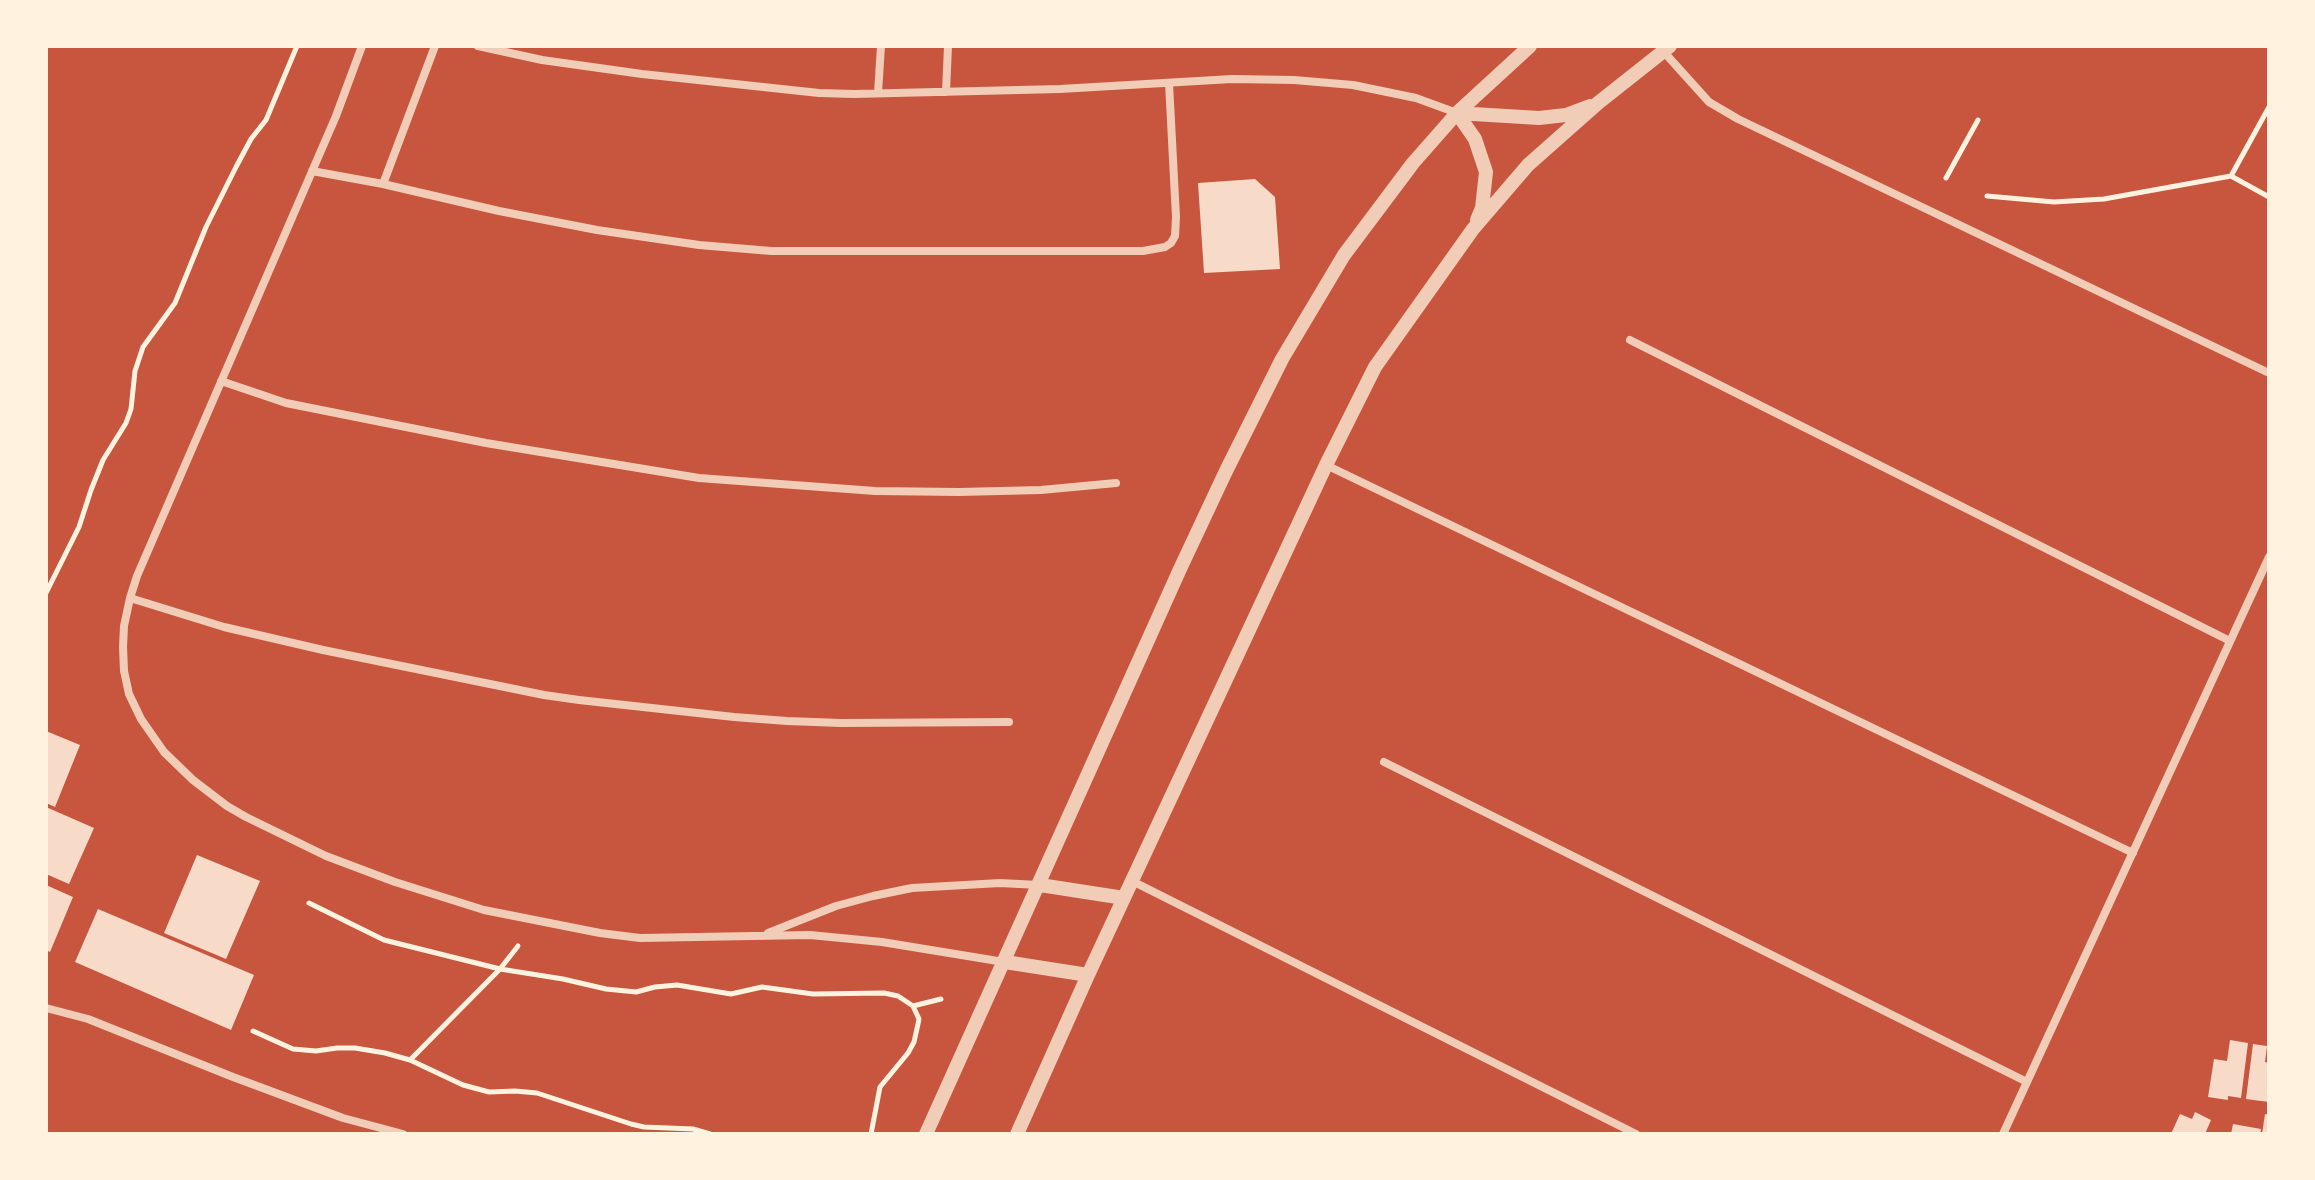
<!DOCTYPE html>
<html>
<head>
<meta charset="utf-8">
<style>
  body { margin:0 }
  #map { position:relative; width:2315px; height:1180px; overflow:hidden; background:#c8553d; font-family:"IBM Plex Sans",sans-serif }
  canvas { display:block }
  .frame { position:absolute; inset:0; border:48px solid #fff3e0; pointer-events:none }
</style>
</head>
<body>
<div id="map">
<canvas width="2315" height="1180"></canvas>
<div class="frame"></div>
</div>
<script>
const g = document.querySelector('canvas').getContext('2d');
g.lineJoin = 'round';
function paint(path, color) {
  g.fillStyle = color;
  g.fill(path, 'evenodd');
}
function poly(rows) {
  const path = new Path2D();
  for (const r of rows) {
    path.moveTo(r[0], r[1]);
    for (let i = 2; i < r.length; i += 2) path.lineTo(r[i], r[i + 1]);
  }
  return path;
}
function stroke(path, color, width, dash) {
  g.strokeStyle = color;
  g.lineWidth = width;
  g.lineCap = dash ? 'butt' : 'round';
  g.setLineDash(dash || []);
  g.stroke(path);
}
paint(poly([
  [1255,179,1275,197,1280,269,1204,273,1198,183],
  [46,731,80,745,55,807,46,803],
  [46,807,94,828,69,884,46,874],
  [197,855,260,881,226,959,164,933],
  [46,885,73,897,50,952,46,950],
  [98,909,254,975,231,1030,75,962],
  [2230,1040,2248,1043,2241,1098,2228,1096,2228,1100,2208,1097,2214,1059,2227,1061],
  [2253,1044,2267,1046,2265,1062,2269,1063,2269,1102,2246,1099],
  [2195,1112,2211,1120,2205,1134,2171,1134,2180,1114,2192,1119],
  [2265,1114,2269,1115,2269,1134,2262,1134],
  [2233,1124,2261,1129,2260,1134,2231,1134]
]), '#f7dbc8');
stroke(poly([
  [2231,176,2269,197],
  [1946,178,1978,120],
  [1987,196,2054,202,2104,199,2231,176,2269,107],
  [46,593,79,527,91,490,103,460,126,423,131,409,135,371,143,347,175,303,206,227,236,167,251,139,266,120,297,46],
  [309,903,384,940,500,969,563,979,606,989,636,992,655,987,677,985,731,994,762,987,813,994,884,993,898,996,913,1006,919,1019,918,1024,914,1042,908,1053,880,1087,871,1134],
  [913,1006,941,999],
  [253,1031,293,1049,316,1051,337,1048,355,1048,385,1053,410,1060,463,1085,489,1092,515,1091,537,1093,631,1124,644,1127,693,1129,710,1134],
  [410,1060,500,969,518,946]
]), '#fff3e0', 5);
stroke(poly([
  [362,46,336,116,137,576,130,598,124,626,123,647,124,671,129,694,141,719,164,752,193,780,227,806,246,817,326,856,395,882,484,910,600,933,640,938,810,935,882,942,1004,962],
  [478,46,542,60,642,74,819,93,854,94,1060,89,1232,79,1294,80,1353,85,1416,98,1457,113],
  [1663,51,1709,102,1738,119,2269,373],
  [946,92,948,46],
  [878,93,881,46],
  [312,171,383,184,499,211,597,230,699,245,771,251,1143,251,1165,247,1171,243,1175,236,1176,217,1169,83],
  [383,184,435,46],
  [1630,340,2230,641],
  [221,381,286,403,486,443,699,478,875,491,959,492,1041,490,1116,483],
  [1326,465,2133,853],
  [130,598,224,627,323,650,544,695,579,700,734,717,787,721,841,723,1009,722],
  [1384,762,2027,1082],
  [1132,881,1636,1134],
  [768,933,836,906,873,896,912,888,1000,883,1039,885],
  [46,1008,88,1019,233,1077,343,1118,403,1134],
  [2003,1134,2269,557]
]), '#f1ccb7', 8);
stroke(poly([
  [1457,113,1539,118,1566,115,1590,106],
  [1457,113,1475,139,1486,172,1482,208,1477,220],
  [1040,885,1124,898],
  [1005,962,1088,975],
  [926,1134,1180,569,1226,471,1282,359,1344,255,1413,163,1457,113,1530,46],
  [1017,1134,1088,975,1326,465,1375,367,1473,229,1528,165,1598,103,1670,46]
]), '#f1ccb7', 14);
</script>
</body>
</html>
